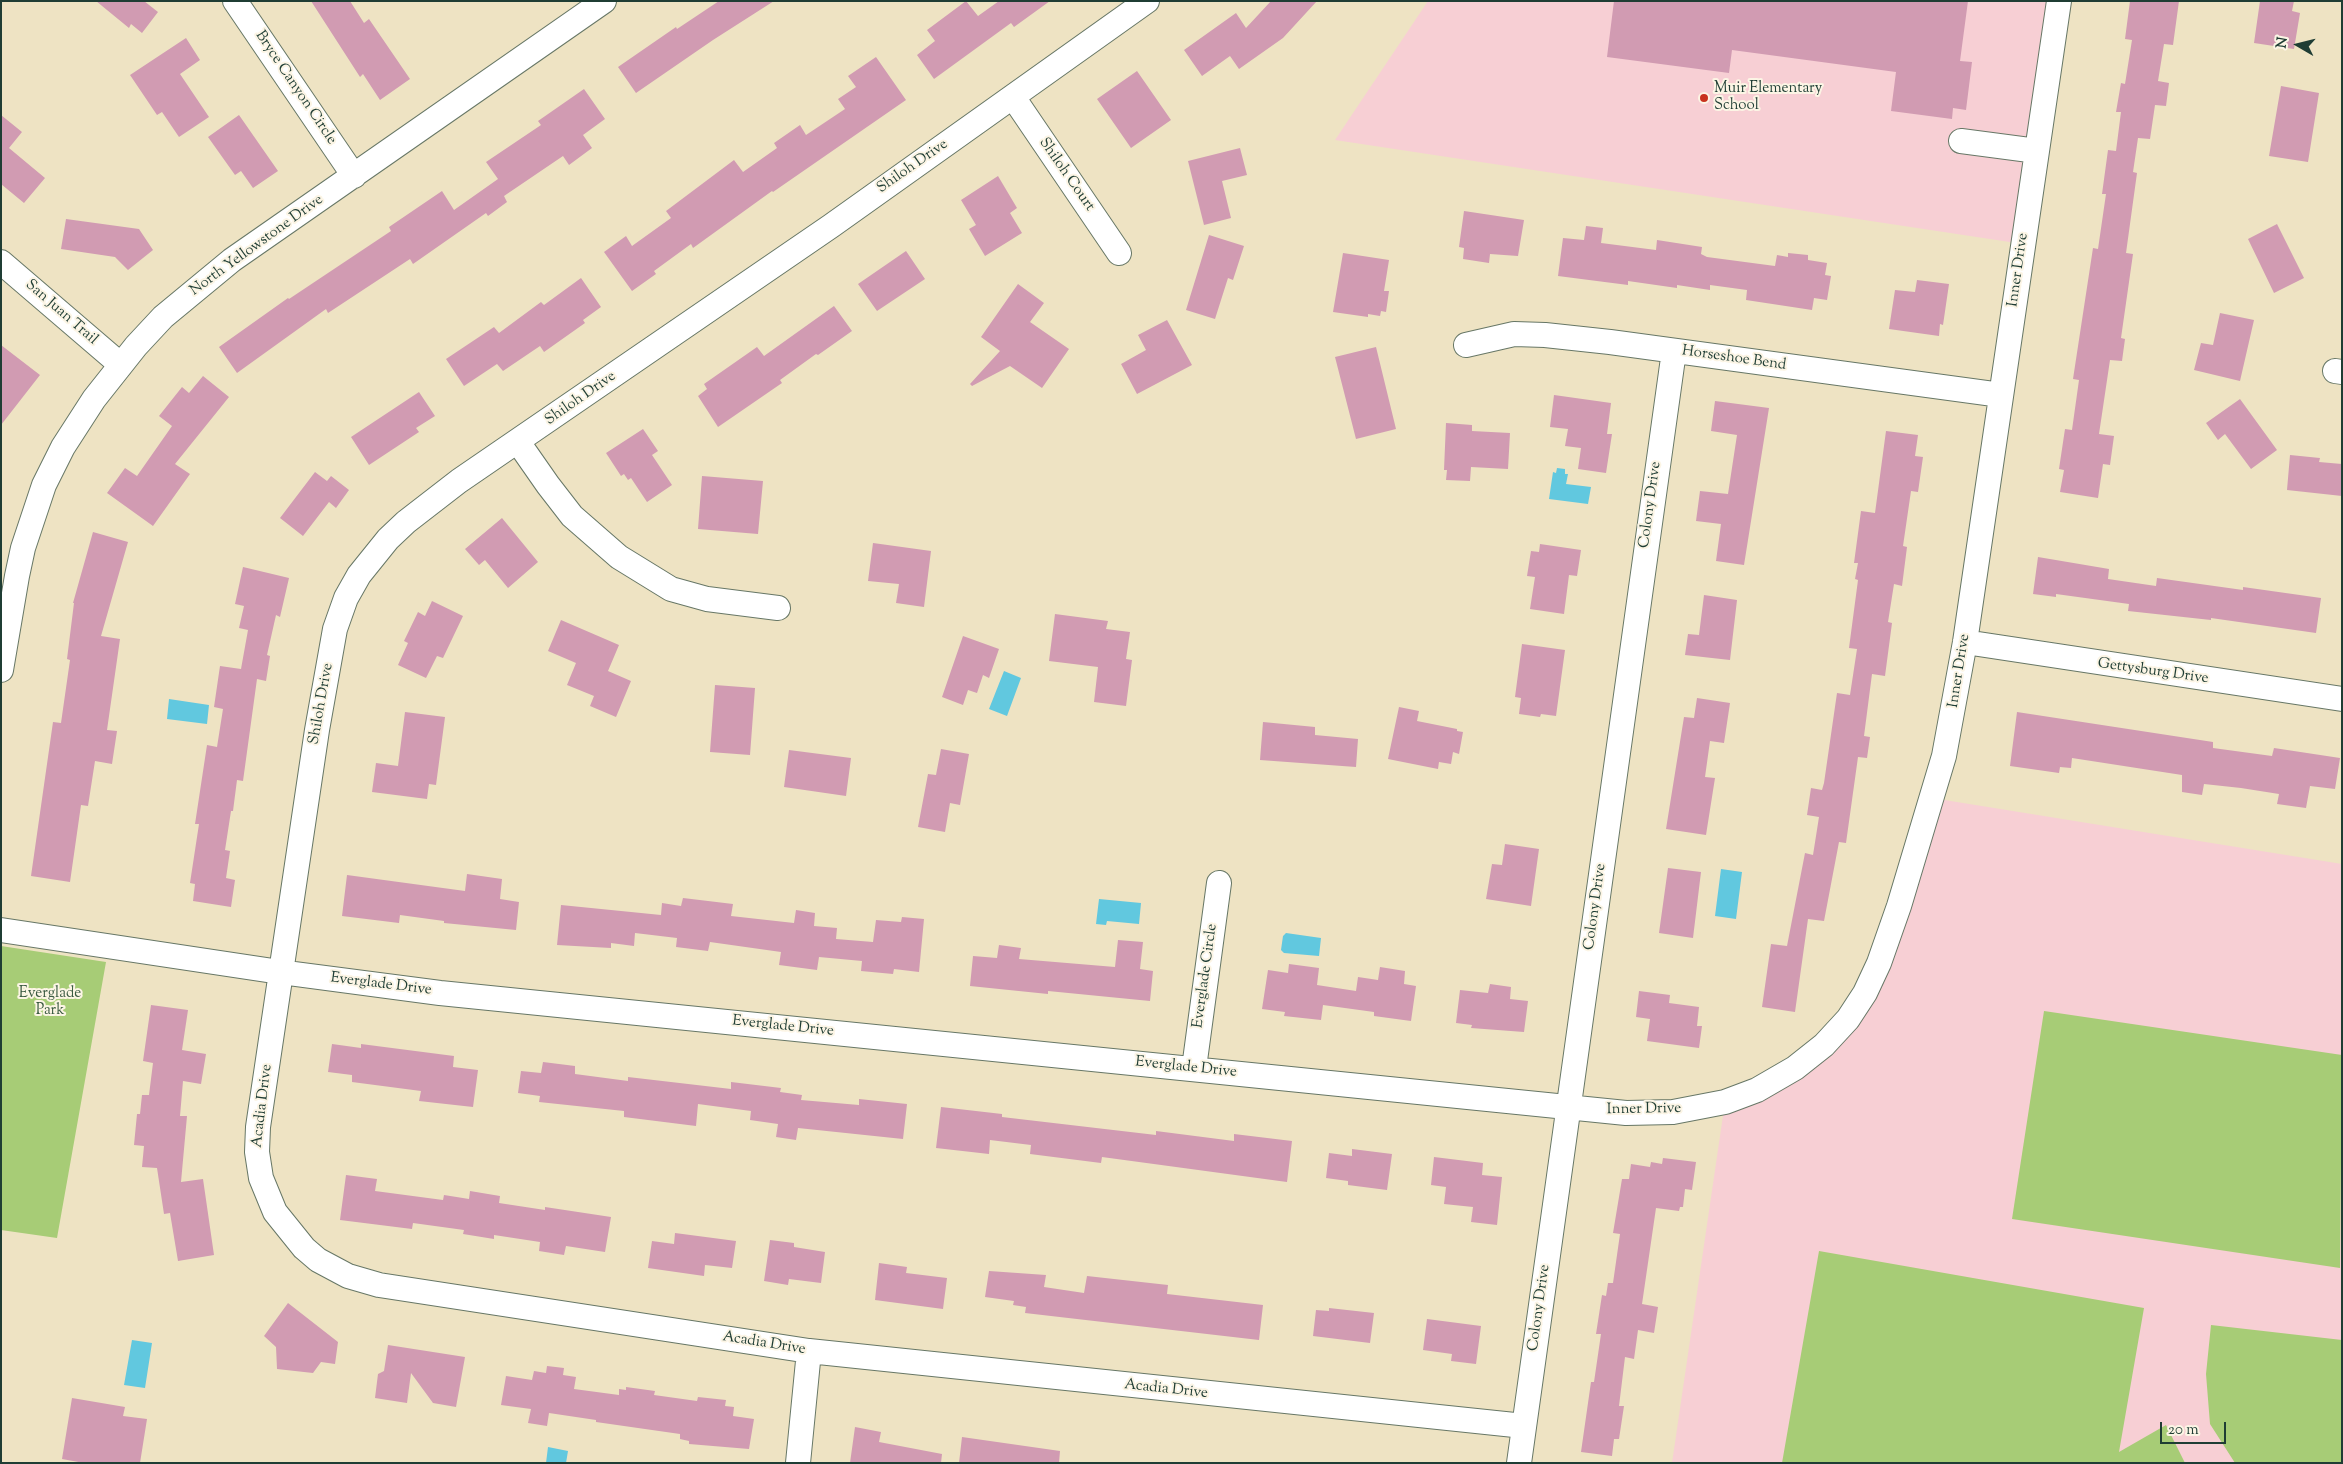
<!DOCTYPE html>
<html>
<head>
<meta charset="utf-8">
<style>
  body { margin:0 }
  #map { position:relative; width:2343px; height:1464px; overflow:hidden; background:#eee3c3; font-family:"Sorts Mill Goudy",serif }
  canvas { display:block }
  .frame { position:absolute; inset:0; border:2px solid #1f3d34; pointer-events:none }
  .north { position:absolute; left:2273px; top:20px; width:50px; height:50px; -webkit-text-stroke:4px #fcf5e5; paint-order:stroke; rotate:278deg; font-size:14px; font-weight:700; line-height:20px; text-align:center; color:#1f3d34 }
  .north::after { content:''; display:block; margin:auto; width:18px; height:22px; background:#1f3d34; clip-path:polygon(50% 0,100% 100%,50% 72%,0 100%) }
  .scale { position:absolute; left:2160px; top:1422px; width:66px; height:22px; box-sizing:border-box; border:2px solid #1f3d34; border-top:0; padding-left:6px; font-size:15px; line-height:18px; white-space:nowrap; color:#1f3d34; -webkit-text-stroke:4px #fcf5e5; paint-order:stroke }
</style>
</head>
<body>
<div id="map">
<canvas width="2343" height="1464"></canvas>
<div class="frame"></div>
<div class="north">N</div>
<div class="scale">20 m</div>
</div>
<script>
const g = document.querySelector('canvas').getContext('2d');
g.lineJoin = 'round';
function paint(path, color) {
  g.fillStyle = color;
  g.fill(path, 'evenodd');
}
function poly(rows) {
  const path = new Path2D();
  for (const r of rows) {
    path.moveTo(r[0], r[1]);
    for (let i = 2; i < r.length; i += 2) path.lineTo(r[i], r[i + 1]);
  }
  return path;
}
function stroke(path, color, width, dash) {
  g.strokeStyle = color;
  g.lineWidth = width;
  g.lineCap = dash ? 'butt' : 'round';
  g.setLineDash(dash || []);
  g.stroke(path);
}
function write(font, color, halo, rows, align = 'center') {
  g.font = font + ' "Sorts Mill Goudy",serif';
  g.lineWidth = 4;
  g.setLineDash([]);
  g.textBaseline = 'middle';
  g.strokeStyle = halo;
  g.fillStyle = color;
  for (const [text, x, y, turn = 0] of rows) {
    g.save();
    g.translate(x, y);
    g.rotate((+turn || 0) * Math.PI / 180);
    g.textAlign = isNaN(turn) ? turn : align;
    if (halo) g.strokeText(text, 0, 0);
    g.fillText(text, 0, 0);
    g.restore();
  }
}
paint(poly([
  [1428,1,2059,1,2023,244,1335,140],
  [1932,798,2342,864,2342,1463,1672,1463,1725,1102,1848,1019]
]), '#f7cfd4');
paint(poly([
  [1,946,106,962,57,1238,1,1230],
  [2044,1011,2342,1055,2340,1268,2012,1219],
  [1819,1251,2144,1308,2119,1452,2166,1425,2185,1463,1782,1463],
  [2211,1325,2342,1340,2342,1463,2235,1463,2210,1424,2206,1374]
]), '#a7cc76');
paint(poly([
  [1557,468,1565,469,1565,474,1568,474,1566,484,1591,487,1588,504,1549,499,1553,472,1556,473],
  [1004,671,1021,678,1007,716,989,709],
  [169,699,209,705,207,724,167,719],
  [1721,869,1742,872,1736,919,1715,916],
  [1099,899,1141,903,1139,924,1107,921,1106,925,1096,924],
  [1286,933,1321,938,1319,956,1284,953,1281,950,1283,936],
  [132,1340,152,1343,145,1388,124,1385],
  [548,1447,568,1451,566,1463,546,1463]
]), '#61c8df');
paint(poly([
  [96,1,144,1,158,12,142,33,131,24,129,28],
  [311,1,350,1,364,23,369,19,410,79,380,100,363,74,360,77],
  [719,1,774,1,713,40,636,93,618,67,676,27,677,29],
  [966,1,978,16,999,1,1050,1,1014,27,1011,23,934,79,917,55,935,41,927,30],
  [1271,1,1317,1,1283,38,1239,69,1230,56,1202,76,1184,50,1236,13,1246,28],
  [1614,1,1968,1,1960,61,1972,62,1966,110,1953,108,1952,119,1891,111,1896,72,1732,50,1729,73,1607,57],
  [2130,1,2179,1,2173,45,2164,44,2158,81,2169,83,2166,106,2155,105,2150,139,2138,138,2133,172,2137,173,2126,253,2133,254,2121,338,2125,339,2122,361,2110,360,2099,434,2114,436,2110,465,2103,464,2098,498,2060,492,2064,470,2059,469,2065,429,2072,430,2079,380,2073,379,2093,248,2098,249,2106,194,2102,194,2108,150,2116,151,2121,112,2116,112,2121,83,2125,84,2132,40,2125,39],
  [2260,1,2294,1,2292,11,2300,13,2294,49,2254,43],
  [186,38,200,60,180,74,209,117,179,137,162,112,157,115,130,75],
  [876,57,906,100,773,192,772,191,693,248,691,244,654,271,656,274,632,291,604,252,626,236,632,246,671,218,666,211,734,160,743,172,777,148,774,143,800,125,806,135,845,109,838,99,856,87,848,76],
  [1137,71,1171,120,1131,148,1097,99],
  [2281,86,2319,93,2308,162,2269,156],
  [584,89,605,119,583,135,592,148,569,165,563,156,504,196,507,202,488,216,486,213,413,264,410,259,328,313,326,309,237,373,219,347,288,298,289,299,391,231,389,227,442,191,454,210,498,179,486,162,541,125,538,121],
  [1,115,22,132,9,148,45,178,24,203,1,184],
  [239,115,278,171,253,188,241,171,235,175,208,137],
  [1240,148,1247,175,1222,181,1231,218,1204,225,1188,161],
  [998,176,1017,208,1010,213,1022,233,985,256,969,229,976,225,961,200],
  [1464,211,1524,220,1518,256,1490,254,1489,263,1463,259,1464,248,1459,247],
  [66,219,139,229,153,250,128,270,115,257,61,249],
  [2277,224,2304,278,2274,293,2248,239],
  [1586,226,1603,228,1601,243,1656,250,1657,240,1702,247,1701,254,1707,257,1775,266,1777,255,1788,257,1788,253,1808,255,1808,260,1827,263,1825,275,1831,276,1827,300,1814,298,1812,310,1746,300,1747,290,1710,285,1710,290,1677,285,1677,288,1628,281,1628,285,1558,276,1563,238,1584,240],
  [1209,235,1244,246,1233,280,1228,278,1215,319,1186,310],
  [906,251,925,279,877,311,858,284],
  [1343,253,1389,260,1384,291,1389,291,1386,312,1381,311,1380,316,1368,314,1368,317,1333,312],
  [581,278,601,307,583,320,585,323,544,352,540,346,503,371,497,364,464,386,446,359,494,327,499,333,541,302,544,305],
  [1917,280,1949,284,1943,325,1940,324,1939,336,1889,329,1895,290,1915,292],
  [1018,284,1044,303,1030,322,1069,349,1042,388,1010,366,972,386,970,384,1000,351,981,337],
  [834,306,852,331,818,355,816,354,780,380,782,383,718,427,698,396,707,389,704,384,757,347,764,356],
  [2220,313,2254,320,2240,381,2194,370,2201,343,2213,345],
  [1167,320,1192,365,1137,394,1121,364,1146,350,1138,335],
  [1,345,40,375,1,425],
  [1376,347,1396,429,1356,439,1335,357],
  [203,376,229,397,175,464,190,474,153,526,107,493,125,468,137,476,172,426,159,416,182,387,189,393],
  [419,392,435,416,416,428,419,432,369,465,351,437],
  [1554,395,1611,403,1607,434,1612,434,1606,473,1578,469,1581,448,1565,446,1568,429,1550,427],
  [2240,399,2277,450,2251,469,2225,434,2218,440,2206,423],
  [1715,401,1769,408,1744,565,1716,561,1721,524,1696,521,1700,491,1728,494,1737,435,1711,431],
  [1446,423,1472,425,1472,431,1510,433,1508,469,1471,467,1470,481,1446,480,1447,470,1444,470],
  [643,429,658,451,652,455,672,485,647,502,631,478,628,480,624,474,621,476,606,453],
  [1886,431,1918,435,1915,456,1923,457,1918,492,1911,491,1903,546,1907,547,1902,586,1894,584,1888,622,1892,623,1885,676,1872,674,1864,736,1870,737,1867,758,1858,757,1846,843,1839,842,1824,921,1808,919,1795,1012,1762,1007,1771,944,1787,946,1805,853,1813,855,1819,817,1807,815,1811,788,1822,790,1824,783,1837,693,1850,695,1857,649,1849,648,1858,580,1855,579,1858,563,1854,563,1861,511,1875,513],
  [2290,455,2320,458,2319,462,2342,464,2342,496,2287,490],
  [315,472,327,481,331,476,349,490,336,508,329,502,303,536,280,518],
  [702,476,763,481,758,534,698,529],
  [502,518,538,562,508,588,485,560,479,565,465,549],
  [93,532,128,542,101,636,120,639,107,730,117,731,112,764,95,761,88,806,81,805,70,882,31,876,53,722,61,723,70,660,67,659,74,603,73,603],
  [873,543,931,551,924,607,896,603,899,584,868,581],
  [1540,544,1581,550,1577,576,1569,575,1564,614,1530,609,1535,577,1527,576,1531,551,1539,552],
  [2038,557,2109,569,2108,579,2156,586,2157,578,2243,590,2243,587,2321,598,2316,633,2211,618,2211,620,2128,611,2129,604,2056,594,2056,597,2033,594],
  [243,567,289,578,280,617,276,615,267,655,270,656,266,681,257,679,243,781,237,780,233,811,231,811,225,850,230,851,226,878,235,880,231,907,193,901,195,884,190,883,199,824,195,824,207,745,217,747,223,709,214,707,220,666,241,669,248,630,239,628,244,606,235,604],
  [1704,595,1737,600,1730,660,1685,655,1688,634,1699,635],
  [432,601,463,616,443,658,437,656,426,678,398,665,408,643,404,641,418,612,425,616],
  [1055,614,1108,621,1106,629,1130,632,1126,659,1132,660,1126,706,1094,702,1098,667,1049,661],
  [561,620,619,645,608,671,631,681,616,717,590,706,594,696,567,685,576,663,548,651],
  [963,636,999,649,989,678,983,675,977,693,968,690,963,705,942,697],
  [1522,644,1565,650,1556,716,1541,714,1540,717,1519,714,1521,698,1515,697],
  [715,685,755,688,750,755,710,752],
  [1697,698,1730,703,1724,743,1710,741,1705,777,1715,778,1706,835,1666,829,1684,717,1694,718],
  [1399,707,1419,711,1417,721,1457,729,1457,731,1463,732,1459,754,1453,752,1451,764,1439,762,1438,769,1388,759],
  [405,712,445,717,436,785,429,784,427,799,372,792,376,763,398,766],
  [2017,712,2213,742,2213,748,2272,756,2274,748,2340,758,2335,789,2310,786,2306,808,2277,804,2279,794,2241,788,2204,784,2202,795,2182,792,2182,775,2072,758,2071,768,2060,767,2059,773,2010,766],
  [1263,722,1315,727,1315,735,1358,739,1356,767,1260,760],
  [941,749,969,754,960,805,950,803,945,832,918,827,928,774,936,775],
  [789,750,851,758,846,796,784,787],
  [1505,844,1539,849,1531,906,1486,899,1492,864,1502,865],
  [1668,868,1701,872,1693,938,1659,933],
  [467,874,502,879,500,899,519,902,516,930,444,923,444,921,400,915,399,923,342,916,347,875,465,891],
  [683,898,733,904,731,916,794,923,796,910,815,913,814,926,837,928,836,939,873,942,876,920,901,922,902,917,924,919,919,972,894,969,893,974,861,971,862,961,819,957,817,970,779,965,781,952,710,942,708,951,676,947,677,938,635,933,634,946,611,943,611,948,557,945,561,905,661,915,662,903,681,906],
  [1118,940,1143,942,1140,969,1153,971,1150,1001,1048,991,1048,994,970,986,973,956,997,958,999,945,1021,948,1019,959,1115,967],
  [1289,964,1319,968,1317,985,1356,991,1358,977,1378,980,1380,967,1405,971,1404,984,1416,986,1411,1021,1374,1016,1374,1012,1323,1005,1321,1020,1284,1016,1285,1012,1262,1009,1268,970,1288,973],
  [1490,984,1511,987,1510,999,1528,1001,1524,1032,1471,1028,1472,1025,1456,1023,1460,990,1488,993],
  [1639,991,1670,995,1669,1003,1699,1007,1697,1026,1702,1026,1699,1048,1647,1041,1650,1019,1636,1017],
  [151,1005,188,1010,182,1050,206,1054,201,1084,183,1081,180,1116,187,1116,181,1182,203,1179,214,1255,178,1261,170,1213,164,1214,157,1168,142,1167,144,1146,134,1145,137,1114,140,1114,142,1095,149,1095,153,1063,143,1061],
  [332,1044,361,1048,361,1044,454,1056,453,1067,478,1070,473,1107,419,1101,421,1091,352,1082,352,1075,328,1072],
  [543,1062,575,1066,575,1074,628,1081,628,1077,731,1089,731,1082,781,1088,780,1092,802,1095,801,1100,859,1105,859,1099,907,1104,903,1139,798,1128,796,1140,776,1137,778,1124,750,1120,751,1111,698,1104,696,1126,624,1117,624,1111,539,1102,540,1096,518,1093,521,1071,541,1073],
  [941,1107,1002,1114,1002,1117,1156,1135,1156,1131,1234,1141,1234,1134,1292,1141,1287,1182,1102,1157,1101,1163,1030,1154,1031,1145,990,1140,989,1154,936,1148],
  [1352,1149,1392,1154,1387,1190,1348,1185,1348,1181,1326,1178,1329,1153,1352,1156],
  [1434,1157,1483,1163,1482,1175,1502,1177,1497,1225,1471,1222,1473,1207,1444,1204,1446,1187,1431,1185],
  [1663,1158,1696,1162,1692,1190,1685,1189,1683,1207,1680,1207,1679,1211,1656,1208,1642,1304,1658,1307,1654,1333,1638,1330,1634,1359,1625,1357,1619,1406,1624,1406,1619,1439,1614,1439,1612,1456,1581,1452,1591,1382,1594,1382,1601,1334,1596,1334,1602,1295,1606,1296,1608,1283,1613,1283,1620,1234,1613,1233,1622,1179,1629,1179,1631,1164,1650,1167,1651,1162,1662,1164],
  [346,1175,377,1179,375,1191,443,1200,444,1195,469,1199,470,1191,500,1196,499,1203,545,1210,545,1207,611,1217,605,1252,566,1246,564,1255,539,1251,540,1242,494,1235,494,1239,463,1234,464,1230,413,1223,412,1229,340,1220],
  [675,1233,736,1241,732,1268,705,1265,704,1276,648,1268,652,1241,674,1244],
  [770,1240,794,1243,794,1247,825,1252,821,1283,789,1279,788,1285,764,1281],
  [879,1263,907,1267,906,1273,947,1278,943,1309,875,1300],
  [989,1271,1046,1275,1044,1287,1084,1293,1087,1276,1168,1285,1167,1294,1263,1305,1259,1340,1025,1313,1026,1307,1013,1305,1014,1301,985,1297],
  [288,1303,338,1342,335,1364,321,1362,313,1373,277,1369,276,1347,264,1336],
  [1329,1308,1374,1313,1370,1343,1313,1336,1316,1310,1329,1311],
  [1427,1319,1481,1326,1476,1364,1451,1361,1452,1354,1423,1350],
  [388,1345,465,1357,456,1407,433,1403,411,1373,407,1403,375,1398,378,1374,384,1371],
  [547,1366,564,1368,563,1375,576,1377,574,1389,619,1395,619,1389,626,1390,626,1387,655,1391,654,1395,697,1401,698,1397,726,1400,725,1406,734,1407,733,1416,754,1419,749,1449,689,1444,689,1441,680,1439,680,1434,596,1422,596,1420,549,1413,547,1426,528,1423,531,1409,501,1405,506,1376,532,1380,534,1371,546,1373],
  [72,1398,125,1407,123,1416,147,1419,140,1463,84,1463,62,1459],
  [855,1427,881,1432,879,1442,942,1454,941,1463,850,1463],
  [962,1437,1060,1451,1059,1463,959,1463]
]), '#d19bb2');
const minor = poly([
  [235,1,354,176],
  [1147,1,831,226,459,481,406,522,388,539,359,575,346,598,335,629,317,730,258,1127,257,1152,261,1178,275,1212,304,1248,318,1260,348,1276,379,1285,809,1351,1524,1426],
  [1013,97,1119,253],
  [1961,141,2037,151],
  [1,262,121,365],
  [1466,345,1514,334,1545,335,1610,342,2001,395],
  [2335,371,2342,372],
  [518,442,548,485,572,516,619,557,671,589,707,599,778,608],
  [1965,642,2342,699],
  [1,670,17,576,23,548,44,485,63,447,94,399,136,346,163,317,232,260,604,1],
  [1,930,280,972,440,993,1626,1113,1673,1112,1725,1102,1757,1090,1795,1068,1824,1045,1848,1019,1865,993,1879,963,1899,906,1944,756,1965,642,2059,1],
  [1194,1068,1219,883],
  [798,1463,809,1351],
  [1519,1463,1674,351]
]);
stroke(minor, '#677766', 26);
stroke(minor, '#fff', 24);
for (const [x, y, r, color] of [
  [1704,98,5,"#c8321e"]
]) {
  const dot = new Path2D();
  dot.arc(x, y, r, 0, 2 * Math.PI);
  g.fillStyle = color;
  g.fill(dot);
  stroke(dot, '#fcf5e5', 2);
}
write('15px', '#1f3d34', '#fcf5e5', [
  ["Bryce Canyon Circle",295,88,56],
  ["Shiloh Drive",913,167,-35],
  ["Shiloh Court",1066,175,55],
  ["North Yellowstone Drive",257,246,-36],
  ["Inner Drive",2019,270,-82],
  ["San Juan Trail",61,313,41],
  ["Horseshoe Bend",1734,359,8],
  ["Shiloh Drive",581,399,-35],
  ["Colony Drive",1651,505,-82],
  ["Inner Drive",1960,671,-81],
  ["Gettysburg Drive",2153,672,8],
  ["Shiloh Drive",322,704,-80],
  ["Colony Drive",1596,907,-82],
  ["Everglade Circle",1206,976,-82],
  ["Everglade Drive",381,985,7],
  ["Everglade Drive",783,1027,6],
  ["Everglade Drive",1186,1068,6],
  ["Acadia Drive",263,1106,-83],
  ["Inner Drive",1644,1110,-1],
  ["Colony Drive",1540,1308,-82],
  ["Acadia Drive",764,1344,9],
  ["Acadia Drive",1166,1390,6]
]);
write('15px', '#1f3d34', '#fcf5e5', [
  ["Muir Elementary",1714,89],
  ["School",1714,106]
], 'left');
write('15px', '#3a5a41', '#fcf5e5', [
  ["Everglade",50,994],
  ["Park",50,1011]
]);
</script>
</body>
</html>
